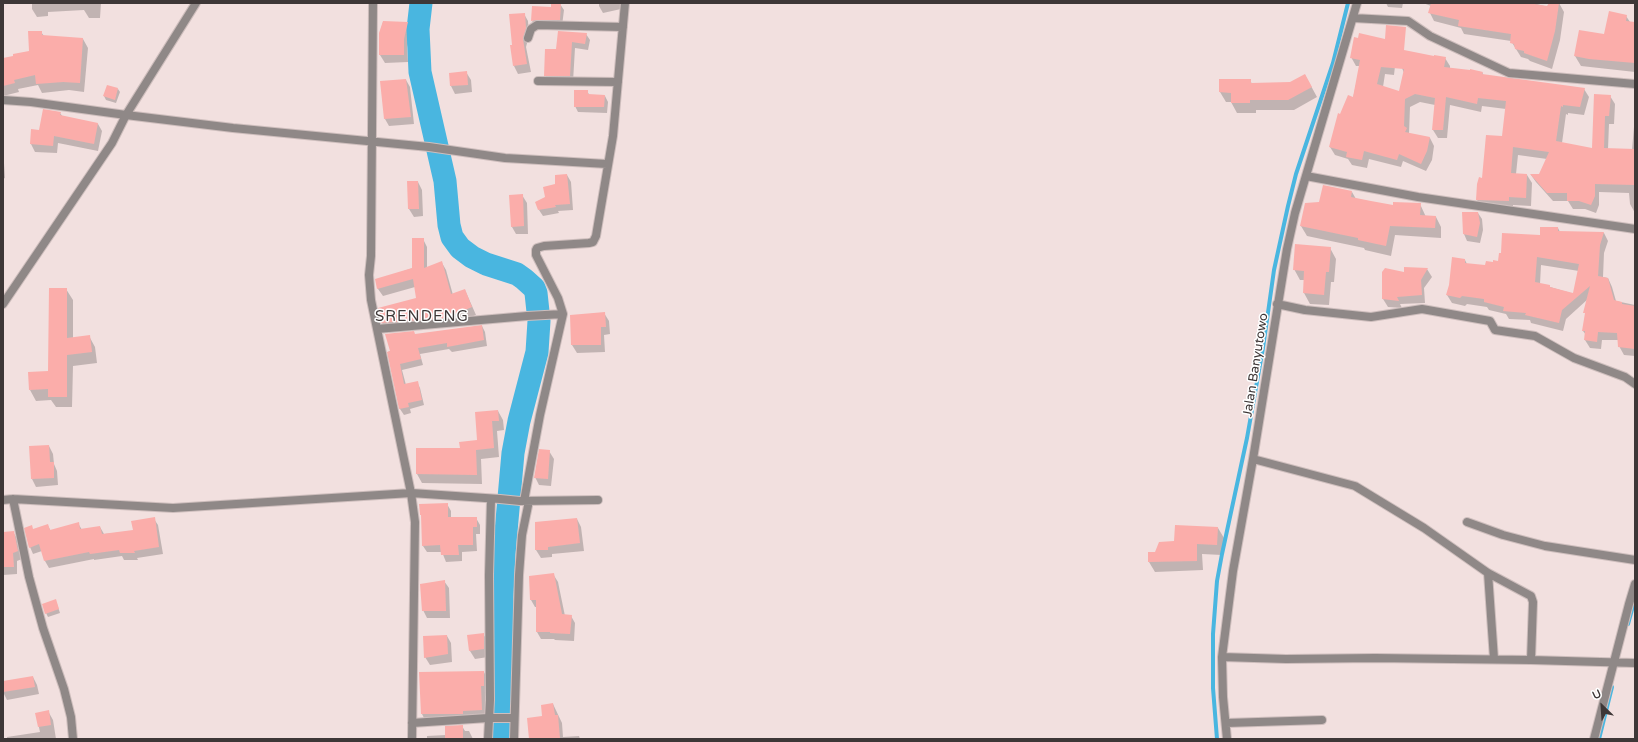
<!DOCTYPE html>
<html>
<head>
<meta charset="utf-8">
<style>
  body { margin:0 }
  #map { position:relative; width:1638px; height:742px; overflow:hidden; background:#f2e0df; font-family:"Varela Round",sans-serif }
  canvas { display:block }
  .frame { position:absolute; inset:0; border:4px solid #3e3737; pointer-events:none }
  .north { position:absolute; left:1582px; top:686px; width:40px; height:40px; -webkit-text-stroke:3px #fff; paint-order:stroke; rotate:335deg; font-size:11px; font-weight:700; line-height:16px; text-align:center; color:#3e3737 }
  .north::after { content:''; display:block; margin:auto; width:14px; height:18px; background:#3e3737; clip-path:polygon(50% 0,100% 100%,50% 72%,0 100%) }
</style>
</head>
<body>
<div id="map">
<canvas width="1638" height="742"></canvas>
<div class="frame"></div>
<div class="north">U</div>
</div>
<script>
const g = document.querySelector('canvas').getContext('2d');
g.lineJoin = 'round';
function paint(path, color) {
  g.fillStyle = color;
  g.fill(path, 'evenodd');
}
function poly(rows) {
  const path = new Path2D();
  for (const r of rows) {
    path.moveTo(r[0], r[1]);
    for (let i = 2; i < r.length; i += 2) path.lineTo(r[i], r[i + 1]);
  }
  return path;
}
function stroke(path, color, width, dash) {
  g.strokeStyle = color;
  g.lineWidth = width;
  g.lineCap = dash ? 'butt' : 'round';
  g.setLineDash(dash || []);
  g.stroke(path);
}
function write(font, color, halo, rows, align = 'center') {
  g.font = font + ' "Varela Round",sans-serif';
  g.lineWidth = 3;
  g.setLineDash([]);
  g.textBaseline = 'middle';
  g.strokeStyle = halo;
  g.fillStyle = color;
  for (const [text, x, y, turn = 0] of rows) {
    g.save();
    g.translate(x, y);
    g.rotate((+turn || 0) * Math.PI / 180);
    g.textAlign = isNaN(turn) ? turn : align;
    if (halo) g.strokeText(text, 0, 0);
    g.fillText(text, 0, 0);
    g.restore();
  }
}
paint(poly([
  [32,3,101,3,100,18,89,18,84,10,48,12,48,16,37,17,32,9],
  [599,3,622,3,621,9,603,13,599,6],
  [1386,3,1403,3,1402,8,1388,7],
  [1423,3,1533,3,1548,7,1550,3,1559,3,1564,12,1560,40,1552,69,1530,61,1528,59,1521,57,1511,41,1464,34,1461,28,1434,21,1430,13,1431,6],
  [560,4,564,10,562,26,536,26,532,21],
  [524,14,528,21,529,36,526,47,531,72,518,74,514,66,511,46,513,46],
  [1626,16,1630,22,1635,23,1635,72,1581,66,1575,56,1580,31,1605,35],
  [383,22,408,23,412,31,407,47,408,62,385,63,380,55,380,33],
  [41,32,44,36,83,39,88,48,84,92,69,90,42,93,38,85,18,89,19,92,3,96,3,60,30,52],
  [586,34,590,40,588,50,575,48,573,82,549,82,545,75,557,50],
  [1397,49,1394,75,1385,74,1383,87,1400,92,1404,73,1402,68,1445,58,1450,66,1450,69,1482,72,1484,76,1584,89,1589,97,1584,115,1568,113,1568,115,1566,114,1562,143,1593,149,1610,96,1615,104,1614,124,1609,124,1608,149,1632,150,1635,115,1635,213,1630,204,1629,193,1599,192,1599,205,1596,213,1585,209,1573,209,1568,201,1553,201,1536,182,1531,175,1540,175,1547,159,1518,155,1516,174,1527,175,1532,183,1531,206,1513,205,1513,209,1482,208,1477,200,1483,179,1503,137,1506,109,1482,106,1481,112,1450,105,1447,138,1438,138,1433,130,1435,105,1420,102,1410,107,1409,134,1430,138,1434,146,1432,160,1426,171,1403,161,1401,167,1369,159,1367,168,1352,165,1348,159,1335,155,1330,147,1341,115,1353,98,1360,66,1356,66,1351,57],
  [466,72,471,80,472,92,455,94,451,86,450,74],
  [1305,75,1317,97,1294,110,1256,110,1256,113,1237,113,1231,102,1226,102,1220,92,1220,80,1250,80,1252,84,1290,83],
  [406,80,410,87,414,124,389,126,385,119],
  [118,89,120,92,116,103,106,100,104,96],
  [587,91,590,96,605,96,608,102,607,113,578,112,575,106],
  [60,113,63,117,98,124,102,131,98,151,58,143,57,153,35,152,31,144,40,131],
  [3,148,5,178,3,179],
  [567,175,571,182,573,210,558,211,559,213,543,216,539,210,557,185],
  [418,182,422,190,423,216,414,217,409,209],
  [1352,192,1356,199,1394,206,1420,204,1426,217,1436,217,1441,227,1441,238,1395,235,1391,256,1365,250,1364,248,1307,236,1301,226,1306,204,1320,203],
  [522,195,527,203,528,234,516,234,512,227],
  [1463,213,1478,213,1482,219,1483,230,1480,243,1467,241,1464,234],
  [1558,228,1560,232,1604,233,1608,241,1604,253,1603,277,1608,278,1612,287,1616,301,1635,305,1635,356,1624,355,1619,346,1619,340,1602,340,1601,349,1590,348,1585,340,1586,335,1583,331,1586,315,1585,313,1588,299,1566,319,1563,331,1531,323,1530,320,1509,319,1506,314,1489,310,1487,307,1467,304,1465,306,1452,303,1447,295,1465,260,1467,264,1486,266,1499,262,1541,236],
  [1541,265,1579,271,1574,294,1540,284],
  [423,239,427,247,427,268,442,263,446,270,453,295,465,290,476,315,450,325,387,330,382,323,417,299,415,287,383,296,378,289,376,280,413,268],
  [1330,248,1336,259,1334,282,1331,282,1329,305,1310,304,1304,293,1305,280,1300,280,1294,269],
  [1405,268,1427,269,1432,277,1424,288,1425,303,1400,304,1402,308,1388,307,1383,299,1405,273],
  [66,289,73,300,73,338,89,336,95,347,97,363,73,366,72,407,56,407,51,400,36,401,30,390,49,372],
  [604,313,609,321,610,334,604,335,605,352,577,353,572,345,571,316],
  [482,326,485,332,487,346,452,352,449,349,420,354,423,365,402,370,406,385,417,382,420,388,424,405,410,409,411,413,404,415,400,409,388,352,415,335],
  [498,411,503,420,504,430,497,431,499,457,481,459,482,484,422,483,417,474,478,440],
  [49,446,53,454,54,464,57,471,58,485,36,487,32,479],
  [549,451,554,459,551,486,539,485,535,477],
  [447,504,451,511,451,518,476,518,480,525,480,534,476,534,477,551,462,552,462,561,446,562,442,552,427,552,423,546,422,518,420,505],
  [154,519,158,525,163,554,137,558,138,560,124,560,122,556,94,560,94,559,49,568,45,561,42,551,33,554,30,547,34,530,48,526,51,531,78,523,82,530,100,527,104,534,134,531],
  [577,519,581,527,584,551,552,554,552,557,541,558,536,550],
  [1218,528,1224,538,1222,555,1202,554,1203,570,1155,572,1149,562,1175,542],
  [3,532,13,532,18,540,22,559,17,561,17,574,3,575],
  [553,574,558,582,565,616,571,616,575,623,574,641,555,640,554,639,541,639,537,632,537,607,535,607,531,600],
  [444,581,449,588,450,618,427,618,423,610],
  [57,604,60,613,48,617,46,613],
  [483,634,488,641,488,657,475,659,470,651,468,636],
  [447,636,451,643,452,662,430,665,425,657],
  [484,672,488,680,488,693,485,693,486,718,426,722,422,714,420,673],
  [33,677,37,685,39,694,7,700,3,692,3,682],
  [553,704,562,723,563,737,579,736,580,739,522,739,530,738],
  [48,711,53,720,56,739,7,739,7,737,40,732,36,714],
  [462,726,465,731,469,731,473,739,427,739,427,736,446,735]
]), '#0003');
stroke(poly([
  [1628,624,1635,599],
  [1217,739,1213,688,1213,634,1217,581,1222,554,1247,438,1263,348,1274,270,1288,206,1296,174,1333,63,1348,3],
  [1599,739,1612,687]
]), '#49b6e0', 4);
stroke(poly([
  [421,3,418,29,420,72,445,181,449,225,452,237,460,248,472,257,486,264,517,274,524,279,534,288,536,293,539,321,537,352,519,421,513,453,504,554,502,597,504,674,501,739]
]), '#49b6e0', 23);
paint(poly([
  [551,3,561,3,560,20,537,20,531,21,532,6,551,7],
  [1431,3,1528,3,1547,6,1549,3,1559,3,1555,31,1547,61,1524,53,1524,51,1515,49,1514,44,1510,43,1511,34,1458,26,1459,20,1428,13],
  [1609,11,1627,15,1626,21,1635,22,1635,63,1589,59,1574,56,1579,30,1604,34],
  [525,13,526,28,523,39,527,64,513,66,510,45,512,45,509,14],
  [383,21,408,22,404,39,404,55,379,55,379,33],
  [1386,25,1406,27,1404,50,1434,56,1434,55,1446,57,1444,67,1470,70,1470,69,1483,72,1482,74,1585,88,1580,107,1563,105,1563,107,1561,106,1556,141,1592,148,1594,94,1611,95,1609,116,1605,116,1604,148,1635,149,1635,185,1595,184,1595,196,1591,205,1579,201,1567,201,1567,193,1547,193,1530,174,1539,174,1549,152,1513,147,1511,173,1527,174,1526,198,1509,197,1509,201,1476,200,1477,184,1479,177,1482,178,1486,135,1502,136,1506,101,1478,98,1477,104,1446,97,1443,130,1432,130,1435,98,1415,94,1405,99,1404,126,1407,128,1405,132,1430,137,1427,151,1421,164,1399,154,1397,160,1364,151,1362,160,1346,157,1347,152,1329,147,1338,113,1340,114,1348,95,1353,97,1360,60,1350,58,1354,37,1358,38,1359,33,1385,39],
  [1381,67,1404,69,1399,91,1377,84],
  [28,31,42,31,42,35,83,38,80,83,63,82,36,84,35,75,14,80,15,83,3,86,3,58,13,56,13,54,29,51],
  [558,31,587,33,585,44,572,42,570,76,544,76,545,49,556,49],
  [467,71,468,85,450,86,449,73],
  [1305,74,1312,87,1288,100,1250,100,1250,103,1231,103,1231,93,1219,92,1219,79,1251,79,1251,83,1290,82],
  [406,79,411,117,384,119,380,81],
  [107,85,118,88,115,100,103,96],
  [574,90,588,90,588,94,605,95,604,107,574,107],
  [43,109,61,112,60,115,98,123,94,144,54,136,53,146,30,144,31,129,39,130],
  [567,174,570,204,555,205,556,207,538,210,535,202,545,197,543,187,555,184,555,175],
  [407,181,418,181,419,209,408,209],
  [1323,185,1352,191,1351,197,1371,201,1393,205,1393,202,1421,203,1420,215,1436,216,1435,228,1390,226,1386,246,1358,240,1358,238,1300,226,1305,203,1319,202],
  [523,194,524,226,511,227,509,195],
  [1462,212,1478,212,1480,223,1477,237,1463,234],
  [1540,227,1558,227,1558,231,1604,232,1600,245,1598,276,1608,278,1614,300,1622,302,1622,304,1635,306,1635,349,1618,347,1617,333,1598,332,1597,342,1584,340,1585,331,1582,331,1585,313,1583,313,1590,286,1562,310,1559,323,1525,315,1526,313,1503,311,1504,307,1484,302,1484,299,1462,296,1460,298,1446,295,1449,285,1452,257,1465,259,1465,263,1485,265,1486,261,1493,262,1493,260,1498,261,1499,253,1501,253,1502,233,1540,235],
  [1537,257,1579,264,1573,293,1550,287,1550,285,1535,282],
  [412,238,424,238,424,268,442,261,451,294,465,289,472,307,446,318,381,323,378,308,416,298,413,279,377,289,375,279,412,268],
  [1295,244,1331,247,1329,272,1326,272,1324,295,1303,293,1304,271,1293,270],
  [1404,267,1428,268,1421,280,1422,295,1397,297,1399,301,1382,299,1382,272,1385,268,1404,272],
  [49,288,67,288,67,338,90,335,92,352,67,355,67,397,48,397,48,389,29,390,28,372,48,371],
  [605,312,606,327,601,327,601,345,571,345,570,315],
  [482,325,484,340,447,347,447,343,418,348,421,359,400,364,404,384,418,381,422,400,408,403,409,407,399,409,387,352,390,351,385,334,414,331,415,334],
  [498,410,499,421,492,421,494,448,476,450,477,475,416,474,416,448,460,448,459,442,477,440,475,412],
  [49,445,50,462,54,462,54,478,31,479,29,446],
  [539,449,550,450,548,479,534,478],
  [448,503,448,517,477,517,477,527,473,527,473,545,458,545,459,555,441,555,440,545,422,546,421,515,420,515,419,504],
  [155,517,159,547,134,551,135,553,120,553,119,550,90,554,89,552,44,561,39,544,29,548,24,528,32,525,33,529,48,524,50,530,79,522,80,529,100,526,102,534,133,530,131,521],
  [577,518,580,543,548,547,548,550,535,550,535,522],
  [1175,525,1218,527,1217,545,1197,544,1197,561,1148,562,1148,552,1155,552,1159,542,1174,541],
  [14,531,18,551,13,553,14,567,3,567,3,532],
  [554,573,562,614,572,615,570,634,550,633,550,632,536,632,536,600,530,600,529,576],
  [445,580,446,611,422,611,420,584],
  [56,599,59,609,45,614,42,604],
  [484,633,484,649,469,651,467,635],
  [447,635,448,654,424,658,423,636],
  [484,671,484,686,481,686,482,710,463,711,463,714,421,714,419,672],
  [33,676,35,687,3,692,3,681],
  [553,703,555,715,558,715,560,739,529,739,527,718,542,716,541,705],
  [49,710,51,725,38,727,35,713],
  [463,725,463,738,445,738,445,726]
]), '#fbadaa');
const minor = poly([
  [373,3,371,256,369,275,371,300,411,493,415,522,412,739],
  [1353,18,1408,21,1430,36,1509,73,1635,84],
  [528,38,531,29,537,25,623,27],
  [538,81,618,82],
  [3,100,31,102,126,115,233,128,429,147,505,158,607,164],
  [1306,176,1418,197,1635,229],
  [3,304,112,143,126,115,196,3],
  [1277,304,1305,310,1371,317,1422,309,1490,321,1495,330,1535,336,1574,358,1625,377,1635,384],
  [377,329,527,316,563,314],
  [1253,459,1355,486,1424,528,1488,573,1531,596,1533,602,1531,660],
  [13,499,29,577,43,628,64,689,71,717,73,739],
  [3,500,13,499,173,508,411,493,500,499,520,501,598,500],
  [524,501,540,415,563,314,558,298,536,255,536,250,537,248,544,246,589,243,593,242,596,236,613,136,625,3],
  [1467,522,1503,535,1545,546,1635,560],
  [1488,573,1494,659],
  [1222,657,1286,659,1375,658,1531,660,1635,663],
  [412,723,488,718,514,718],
  [1226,723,1322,720],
  [488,739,490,700,489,575,491,499],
  [514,739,519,575,522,535,529,501],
  [1227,739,1223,697,1222,657,1233,571,1253,459,1287,249,1295,213,1357,3],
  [1594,739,1629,604,1635,584]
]);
stroke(minor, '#cebebd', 10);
stroke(minor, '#8f8887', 8);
write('13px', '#3e3737', '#fff', [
  ["Jalan Banyutowo",1256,365,-81]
]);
g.letterSpacing = '1px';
write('15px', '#3e3737', '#fff', [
  ["SRENDENG",422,317]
]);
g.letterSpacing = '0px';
</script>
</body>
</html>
